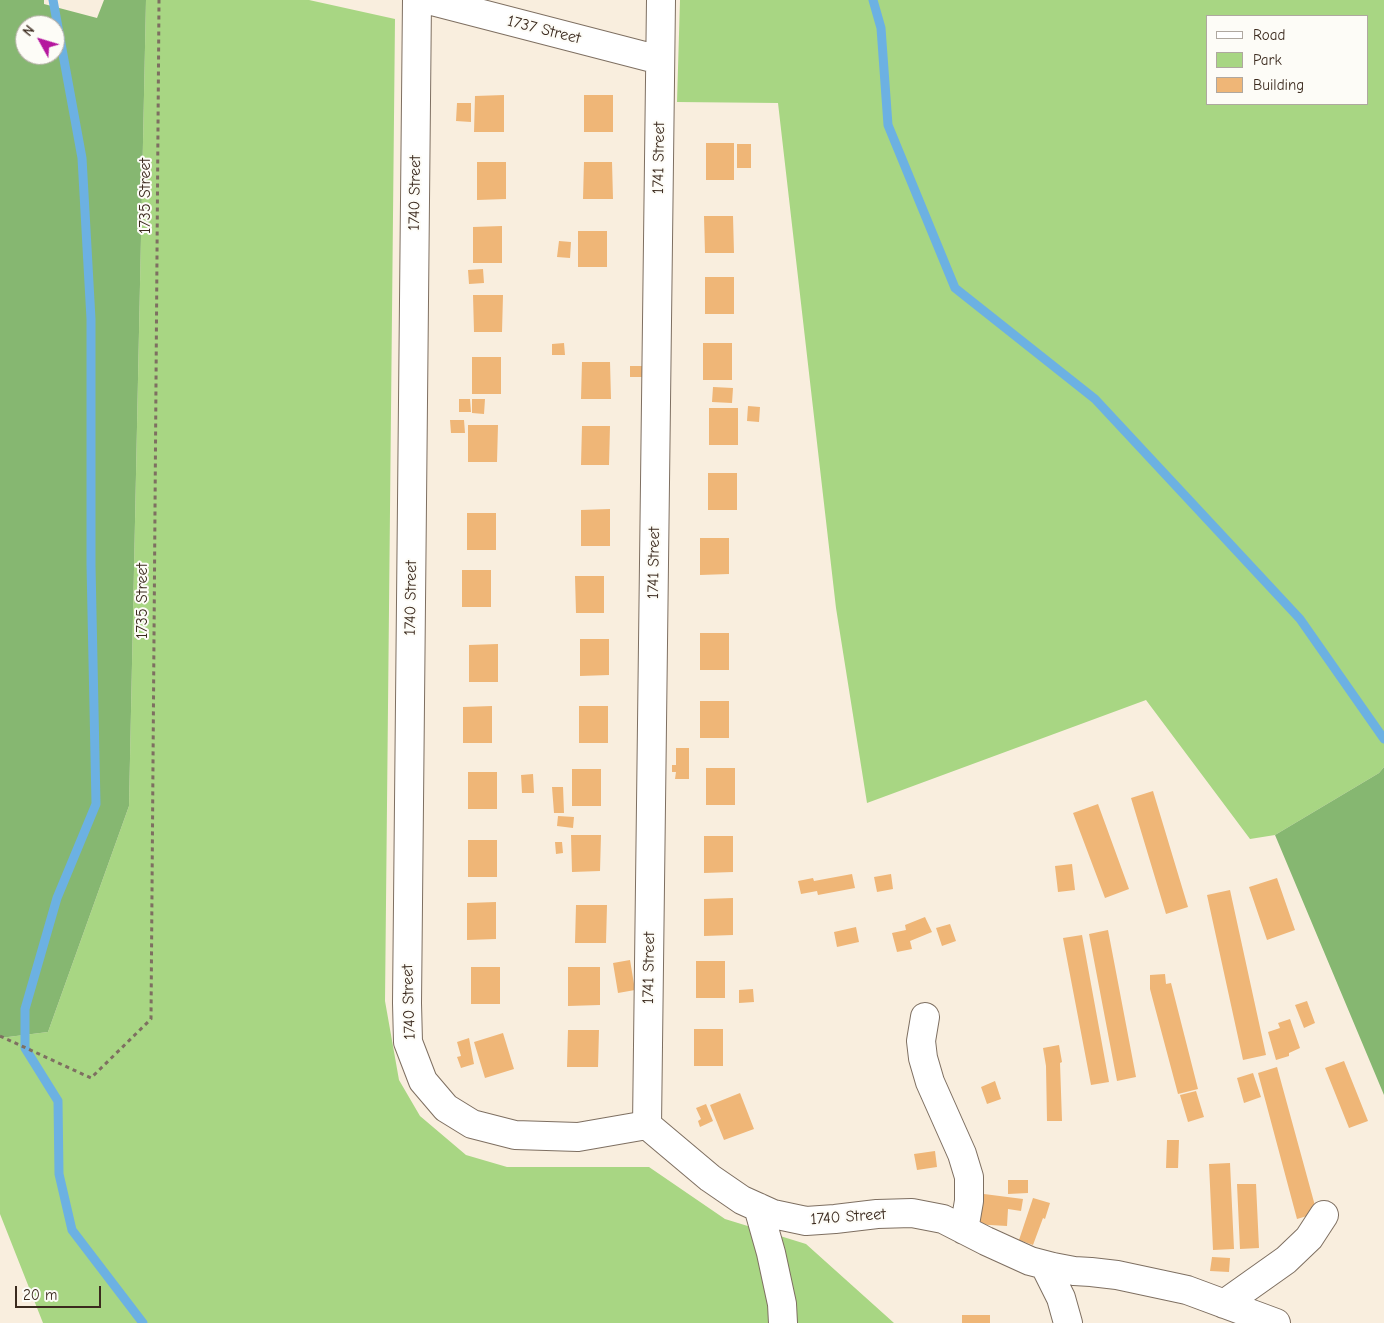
<!DOCTYPE html>
<html>
<head>
<meta charset="utf-8">
<style>
  body { margin:0 }
  #map { position:relative; width:1384px; height:1323px; overflow:hidden; background:#f9eede; font-family:"Comic Neue",sans-serif }
  canvas { display:block }
  .legend { position:absolute; left:1206px; top:15px; width:162px; height:90px; box-sizing:border-box; background:#fdfcf7; border:1px solid #afa8a0; margin:0; padding:6px 9px; list-style:none; font-size:15px; color:#3b2a1e }
  .legend li { display:flex; align-items:center; gap:10px; height:25px }
  .legend b { width:25px; border:1px solid #afa8a0 }
  .north { position:absolute; left:15px; top:15px; width:50px; height:50px; box-sizing:border-box; background:#fdfcf7; border:1px solid #afa8a0; border-radius:50%; rotate:309deg; font-size:14px; font-weight:700; line-height:20px; text-align:center; color:#3b2a1e }
  .north::after { content:''; display:block; margin:auto; width:18px; height:22px; background:#b5179e; clip-path:polygon(50% 0,100% 100%,50% 72%,0 100%) }
  .scale { position:absolute; left:15px; top:1286px; width:86px; height:22px; box-sizing:border-box; border:2px solid #3b2a1e; border-top:0; padding-left:6px; font-size:15px; line-height:18px; white-space:nowrap; color:#3b2a1e; -webkit-text-stroke:4px #fdfcf7; paint-order:stroke }
</style>
</head>
<body>
<div id="map">
<canvas width="1384" height="1323"></canvas>
<ul class="legend">
<li><b style="height:6px;background:#fff"></b>Road</li>
<li><b style="height:14px;background:#a8d683"></b>Park</li>
<li><b style="height:14px;background:#efb677"></b>Building</li>
</ul>
<div class="north">N</div>
<div class="scale">20 m</div>
</div>
<script>
const g = document.querySelector('canvas').getContext('2d');
g.lineJoin = 'round';
function paint(path, color) {
  g.fillStyle = color;
  g.fill(path, 'evenodd');
}
function poly(rows) {
  const path = new Path2D();
  for (const r of rows) {
    path.moveTo(r[0], r[1]);
    for (let i = 2; i < r.length; i += 2) path.lineTo(r[i], r[i + 1]);
  }
  return path;
}
function stroke(path, color, width, dash) {
  g.strokeStyle = color;
  g.lineWidth = width;
  g.lineCap = dash ? 'butt' : 'round';
  g.setLineDash(dash || []);
  g.stroke(path);
}
function write(font, color, halo, rows, align = 'center') {
  g.font = font + ' "Comic Neue",sans-serif';
  g.lineWidth = 4;
  g.setLineDash([]);
  g.textBaseline = 'middle';
  g.strokeStyle = halo;
  g.fillStyle = color;
  for (const [text, x, y, turn = 0] of rows) {
    g.save();
    g.translate(x, y);
    g.rotate((+turn || 0) * Math.PI / 180);
    g.textAlign = isNaN(turn) ? turn : align;
    if (halo) g.strokeText(text, 0, 0);
    g.fillText(text, 0, 0);
    g.restore();
  }
}
paint(poly([
  [146,0,309,0,395,19,385,1001,399,1080,420,1116,466,1155,507,1167,649,1167,725,1219,806,1244,894,1323,43,1323,0,1214,0,1038,48,1032,129,806],
  [680,0,1384,0,1384,767,1379,773,1275,835,1250,839,1146,700,867,803,836,608,778,103,677,102],
  [1208,16,1368,16,1368,104,1208,104]
]), '#a8d683');
paint(poly([
  [0,0,44,0,44,4,97,18,104,0,146,0,129,806,48,1032,0,1038],
  [25,25,55,25,55,55,25,55],
  [1384,767,1384,1095,1275,835,1379,773]
]), '#86b771');
stroke(poly([
  [53,0,82,158,91,319,91,565,96,804,57,898,25,1009,25,1048,58,1101,59,1174,72,1230,143,1323],
  [873,0,881,28,888,125,955,288,1095,399,1300,619,1384,739]
]), '#6cb1e2', 9);
paint(poly([
  [504,95,504,132,474,132,475,96],
  [584,95,613,95,613,132,584,132],
  [457,103,471,103,471,122,456,121],
  [706,143,734,143,734,180,706,180],
  [737,144,751,144,751,168,737,168],
  [477,162,506,162,506,199,477,200],
  [584,162,612,162,613,199,583,199],
  [704,216,733,216,734,253,705,253],
  [502,226,502,263,473,263,473,227],
  [578,231,607,231,607,267,578,267],
  [559,241,571,242,570,258,557,257],
  [483,269,484,283,469,284,468,270],
  [705,277,734,277,734,314,705,314],
  [473,295,503,295,502,332,474,332],
  [564,343,565,355,552,355,552,344],
  [703,343,732,343,732,380,703,380],
  [472,357,501,357,501,394,472,394],
  [582,362,610,362,611,399,581,399],
  [630,366,643,366,642,377,630,377],
  [713,387,733,388,732,403,712,402],
  [459,399,470,399,471,412,459,412],
  [472,399,485,399,484,414,472,413],
  [748,406,760,407,759,422,747,421],
  [709,408,738,408,738,445,709,445],
  [450,420,464,420,465,433,451,433],
  [468,425,498,425,497,462,468,462],
  [582,426,610,426,609,465,581,465],
  [708,473,737,473,737,510,708,510],
  [610,509,610,546,581,546,581,510],
  [467,513,496,513,496,550,467,550],
  [700,538,729,538,729,574,700,575],
  [462,570,491,570,491,607,462,607],
  [575,576,604,576,604,613,576,613],
  [700,633,729,633,729,670,700,670],
  [580,639,609,639,609,675,580,676],
  [498,644,498,682,469,682,469,645],
  [700,701,729,701,729,738,700,738],
  [492,706,492,743,463,743,463,707],
  [579,706,608,706,608,743,579,743],
  [676,748,689,748,689,779,675,779,676,772,672,772,672,765,676,765],
  [706,768,735,768,735,805,706,805],
  [572,769,601,769,601,806,572,806],
  [468,772,497,772,497,809,468,809],
  [533,774,534,793,522,793,521,775],
  [552,787,563,787,564,813,554,813],
  [1153,791,1188,907,1166,914,1131,798],
  [1098,804,1129,889,1105,898,1073,813],
  [558,816,574,817,573,828,557,826],
  [571,835,601,835,600,871,572,872],
  [704,836,733,836,733,872,704,873],
  [468,840,497,840,497,877,468,877],
  [555,842,562,842,563,853,556,854],
  [1072,864,1075,890,1058,892,1055,866],
  [852,874,855,888,818,895,817,891,801,894,798,881,813,878,814,881],
  [891,874,893,889,877,892,874,877],
  [1277,878,1295,930,1267,940,1249,887],
  [1230,890,1266,1055,1243,1060,1207,895],
  [733,898,733,935,704,936,704,899],
  [496,902,496,939,467,940,467,903],
  [576,905,607,905,606,943,575,943],
  [925,917,932,932,910,941,912,949,897,952,892,933,906,930,905,925],
  [950,924,956,941,942,946,936,928],
  [856,927,859,942,837,947,834,932],
  [1108,930,1136,1077,1117,1081,1089,934],
  [1082,935,1109,1082,1091,1085,1063,938],
  [630,960,635,990,618,993,613,963],
  [696,961,725,961,725,998,696,998],
  [471,967,500,967,500,1004,471,1004],
  [568,967,600,967,600,1005,568,1006],
  [1165,974,1166,984,1171,983,1198,1089,1178,1094,1150,989,1150,975],
  [753,989,754,1002,739,1003,739,990],
  [1307,1001,1315,1023,1304,1028,1295,1005],
  [1290,1019,1300,1048,1289,1053,1289,1056,1276,1060,1268,1032,1280,1028,1278,1023],
  [694,1029,723,1029,723,1066,694,1066],
  [568,1030,599,1030,598,1067,567,1067],
  [503,1033,514,1069,485,1078,474,1042],
  [469,1038,474,1064,461,1068,457,1057,461,1056,457,1042],
  [1059,1045,1062,1062,1060,1063,1062,1121,1047,1121,1046,1066,1043,1048],
  [1344,1061,1368,1121,1349,1128,1325,1068],
  [1277,1067,1317,1213,1297,1219,1258,1073],
  [1253,1073,1261,1097,1244,1103,1237,1078],
  [995,1081,1001,1099,987,1104,981,1087],
  [1196,1091,1204,1117,1188,1122,1180,1095],
  [740,1093,754,1129,724,1140,710,1105],
  [706,1104,713,1121,700,1127,698,1121,701,1119,696,1108],
  [1167,1140,1179,1140,1178,1168,1166,1168],
  [935,1151,937,1167,917,1170,914,1154],
  [1230,1163,1234,1249,1213,1250,1209,1164],
  [1008,1180,1028,1180,1028,1193,1008,1194],
  [1237,1184,1256,1184,1259,1248,1240,1249],
  [984,1194,1023,1199,1021,1211,1008,1209,1007,1226,973,1224,974,1201,983,1202],
  [1033,1198,1050,1203,1045,1219,1043,1218,1033,1245,1019,1240],
  [1212,1257,1230,1258,1229,1272,1210,1271],
  [962,1315,990,1315,990,1323,962,1323]
]), '#efb677');
const minor = poly([
  [417,0,407,1003,408,1042,423,1081,446,1108,472,1124,515,1135,578,1137,647,1125,710,1178,742,1200,773,1214,806,1221,835,1219,877,1214,912,1213,943,1219,986,1241,1030,1261,1053,1267,1074,1271,1091,1272,1117,1275,1187,1290,1276,1323],
  [428,0,660,60],
  [925,1017,921,1041,923,1058,930,1082,962,1154,969,1177,969,1201,964,1230],
  [647,1125,661,0],
  [758,1207,771,1253,782,1304,783,1323],
  [1045,1266,1061,1298,1068,1323],
  [1224,1304,1286,1260,1309,1238,1324,1215]
]);
stroke(minor, '#7e6f61', 30);
stroke(poly([
  [0,1036,91,1078,151,1019,159,0]
]), '#7e6f61', 3, [4, 4]);
stroke(minor, '#fff', 28);
write('16px', '#3b2a1e', '#fdfcf7', [
  ["1737 Street",544,30,14],
  ["1741 Street",659,158,-89],
  ["1740 Street",415,193,-89],
  ["1735 Street",145,196,-90],
  ["1741 Street",654,563,-89],
  ["1740 Street",411,598,-89],
  ["1735 Street",142,601,-90],
  ["1741 Street",649,968,-89],
  ["1740 Street",409,1002,-92],
  ["1740 Street",848,1217,-4]
]);
</script>
</body>
</html>
